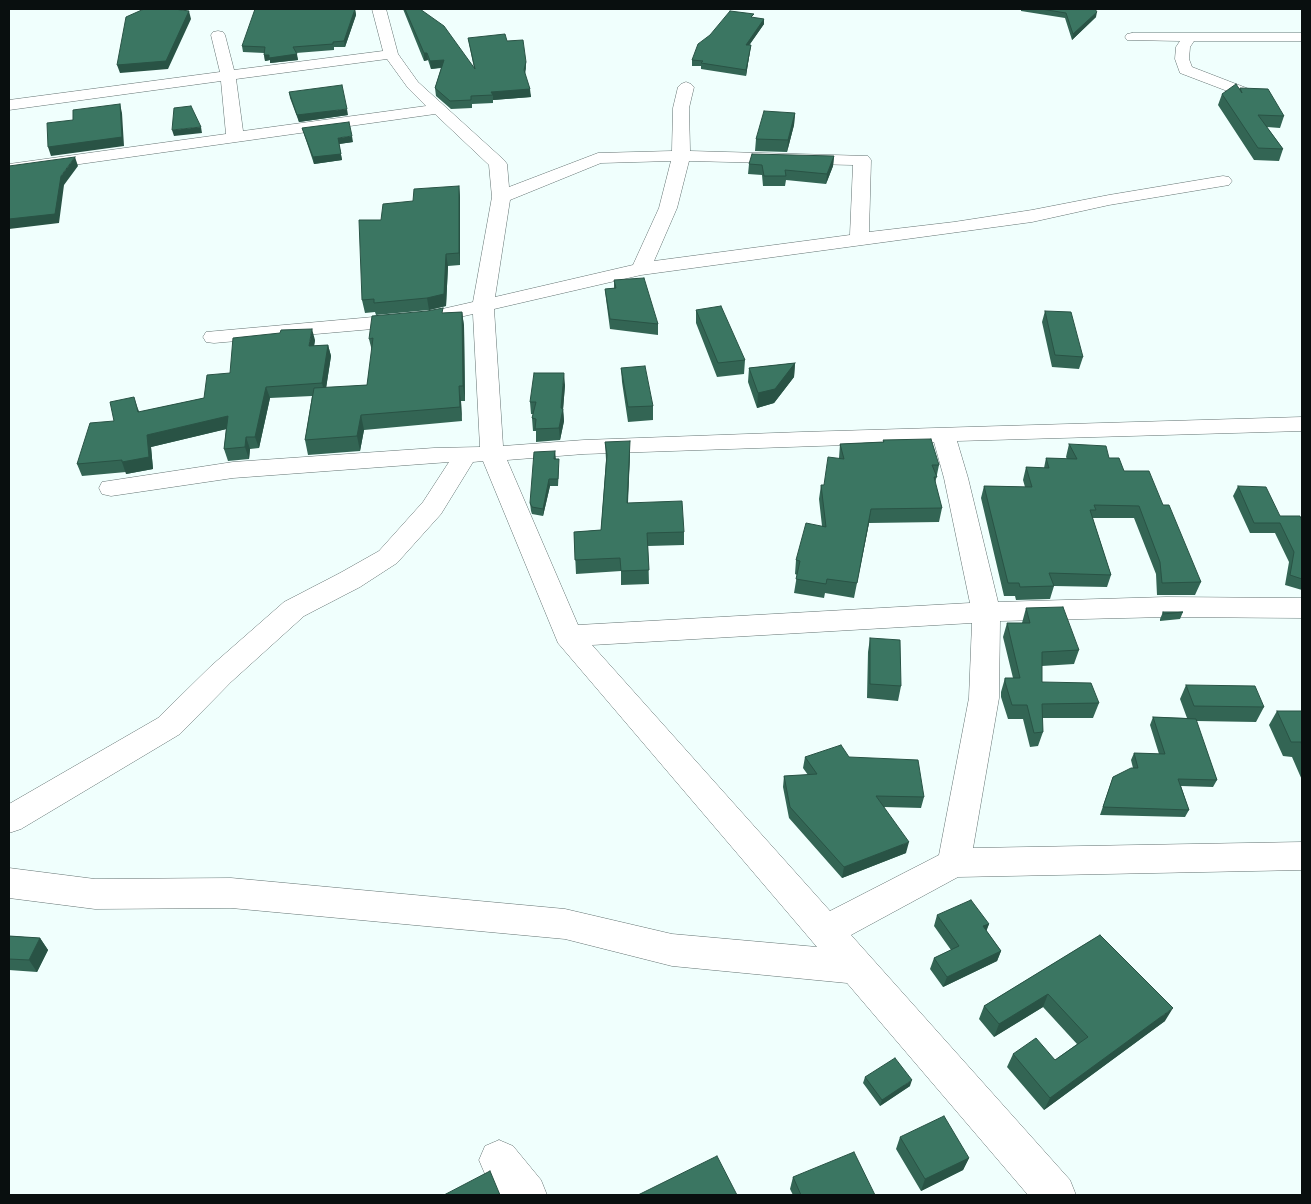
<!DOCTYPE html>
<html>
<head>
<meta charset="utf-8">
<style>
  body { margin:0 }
  #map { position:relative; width:1311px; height:1204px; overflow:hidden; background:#f0fffd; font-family:"Titillium Web",sans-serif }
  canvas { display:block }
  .frame { position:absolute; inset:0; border:10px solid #090f0f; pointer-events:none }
</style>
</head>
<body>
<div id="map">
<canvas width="1311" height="1204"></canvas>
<div class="frame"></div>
</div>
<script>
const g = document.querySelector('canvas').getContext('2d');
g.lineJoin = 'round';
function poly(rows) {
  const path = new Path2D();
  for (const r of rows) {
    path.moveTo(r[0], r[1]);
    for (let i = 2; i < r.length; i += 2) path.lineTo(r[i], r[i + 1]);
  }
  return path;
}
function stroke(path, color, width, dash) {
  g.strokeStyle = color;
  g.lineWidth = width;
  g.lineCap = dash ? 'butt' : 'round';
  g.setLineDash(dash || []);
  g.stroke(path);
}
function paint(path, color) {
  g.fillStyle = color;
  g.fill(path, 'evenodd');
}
const minor = poly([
  [372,9,386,9,398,54,418,82,504,160,507,164,509,187,598,153,672,151,673,108,678,87,681,84,686,82,691,84,694,87,689,108,690,151,868,156,871,160,869,232,954,222,1032,210,1109,195,1223,176,1229,177,1232,181,1229,185,1109,205,1032,222,641,275,494,309,503,446,584,440,802,432,1302,417,1302,431,957,441,968,478,998,602,1166,597,1302,598,1302,618,1166,617,1000,621,999,698,973,848,1302,842,1302,870,958,877,851,935,1070,1180,1076,1195,1028,1195,847,983,672,966,565,939,231,908,95,909,9,898,9,868,95,879,231,878,565,909,672,934,817,947,558,643,483,461,473,462,441,514,397,563,360,587,304,616,231,682,180,734,21,829,9,833,9,804,158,718,211,666,284,602,340,573,379,551,423,502,449,462,233,478,111,496,102,494,99,488,102,482,233,462,434,448,480,447,473,314,429,324,214,343,206,342,203,337,206,332,429,312,473,302,492,197,489,165,435,114,9,174,9,164,226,134,221,81,9,110,9,100,220,72,211,35,213,32,218,31,223,32,225,35,234,70,383,51,372,9],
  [387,59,408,88,426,106,243,131,236,79,387,59],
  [671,161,659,208,633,265,495,297,510,200,601,163,671,161],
  [689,161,853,165,850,235,654,261,677,208,689,161],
  [934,442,944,478,970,603,578,625,507,460,584,454,934,442],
  [972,623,969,698,939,855,830,911,592,645,972,623],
  [1132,33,1302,33,1302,41,1194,41,1190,47,1189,59,1192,67,1249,89,1251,92,1249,95,1243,97,1180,73,1175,59,1176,47,1180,41,1127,40,1125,37,1127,34,1132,33],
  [499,1140,513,1146,541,1180,547,1195,501,1195,485,1174,479,1160,485,1146,499,1140]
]);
stroke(minor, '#637372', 1);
paint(minor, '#fff');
paint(poly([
  [355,9,356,15,345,47,334,47,334,50,296,53,298,60,270,63,270,60,265,61,264,53,243,52,242,46],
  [403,9,420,9,474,68,468,38,507,41,526,62,526,69,525,74,531,97,493,100,493,103,472,104,472,108,451,109,436,96,435,88,441,68,431,69,428,60,424,61],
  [1021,9,1095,9,1096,17,1072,40,1065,18,1021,11],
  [754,18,764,19,764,24,749,45,751,45,750,51,746,76,701,69,701,66,692,66,692,60],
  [1240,88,1284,116,1280,128,1267,127,1283,149,1279,161,1254,160,1218,105,1222,94,1239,89],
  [289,92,348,115,299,122,290,98],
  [795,113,794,125,787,152,755,151,756,139],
  [302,128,353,142,339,144,342,160,314,164],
  [834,156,833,166,826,184,786,180,785,186,763,186,762,175,748,174,749,164],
  [459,186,460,198,460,265,448,266,446,306,429,310,376,315,375,312,365,313,362,300,413,201],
  [614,280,658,324,658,335,610,329,606,299,605,289,614,288],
  [696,310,745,360,744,374,717,377,696,323],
  [1045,311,1083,357,1079,369,1052,367,1042,322],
  [462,312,464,326,465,401,461,401,462,421,364,430,360,451,308,455,305,440,312,396,270,398,259,448,250,449,249,459,228,461,224,449,226,429,151,447,153,469,126,474,126,472,82,476,77,464,114,421,138,409,139,412,204,398,230,373,315,340,314,346,328,345,331,356,326,388,367,385,372,351,369,339,443,313],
  [795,363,794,377,774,403,757,408,748,382,749,368],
  [621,368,653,406,653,420,628,422,622,382],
  [565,385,563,409,564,421,560,440,536,442,536,431,533,431,532,418,533,414,531,414,530,402],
  [883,440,939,465,935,484,942,508,939,522,869,523,854,598,825,593,824,598,794,593,797,575,795,574,796,560,822,526,819,499,821,485,824,485,839,458,840,444,883,442],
  [605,442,630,454,628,503,684,532,684,545,648,546,649,584,621,585,621,571,576,574,574,532,601,530,606,460],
  [1069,444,1109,458,1163,505,1201,582,1195,595,1157,595,1156,574,1134,518,1093,518,1093,519,1111,575,1107,587,1054,586,1050,599,1016,600,1015,596,1004,596,981,498,984,486,1025,487,1023,480,1026,467,1044,468,1046,458,1067,459,1066,457],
  [555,451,556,459,559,466,558,486,550,486,543,516,532,514,531,511,530,503],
  [1238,486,1280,516,1302,522,1302,590,1285,585,1289,562,1275,533,1250,533,1233,496],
  [1026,608,1079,650,1074,664,1042,666,1042,682,1099,703,1093,718,1042,718,1043,732,1038,746,1030,747,1023,719,1008,719,1001,697,1001,692,1005,678,1013,678,1003,637,1007,623,1022,623],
  [1163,612,1183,612,1180,619,1160,621,1160,619],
  [870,638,901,686,898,701,867,698,868,652],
  [1186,685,1264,707,1256,722,1196,721,1217,780,1213,787,1181,786,1189,810,1185,817,1100,815,1113,777,1133,768,1131,760,1134,753,1159,754,1150,725,1153,717,1187,718,1180,699],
  [1277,711,1302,711,1302,780,1292,757,1283,756,1269,725],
  [805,757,849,757,924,797,921,808,884,807,906,853,842,878,789,818,783,787,784,776,808,775,803,768],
  [937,915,989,924,986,930,1001,951,997,961,943,987,930,969,934,958,951,950,934,926],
  [1100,935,1165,1021,1044,1110,1007,1067,1013,1054,1055,1060,1077,1044,1043,1007,994,1037,979,1019,984,1006],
  [9,936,40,938,48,950,37,972,9,970],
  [865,1077,910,1086,880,1106,863,1083],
  [900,1137,969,1158,963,1170,921,1191,896,1149],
  [793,1177,875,1195,793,1195,790,1189]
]), '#336554');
paint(poly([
  [355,9,356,15,345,47,344,41],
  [189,11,191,19,168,69,120,73,117,65],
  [1097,12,1096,17,1072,40,1073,34],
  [764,19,764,24,746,50,746,45],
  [751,45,750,51,746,76,746,70],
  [424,53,427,53,428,60,424,61],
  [297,54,298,60,270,63,270,60,265,61,264,55],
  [444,60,445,67,431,69,430,61],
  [530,89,531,97,493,100,493,95,491,92],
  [120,104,122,113,124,146,51,156,48,147],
  [347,109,348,115,299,122,297,115],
  [795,113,794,125,787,152,788,140],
  [201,127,202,133,174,136,172,130],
  [352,136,353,142,339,144,342,160,314,164,313,157,338,138],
  [834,156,833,166,826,184,827,174],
  [75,157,78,166,64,185,59,223,9,229,9,219,61,176],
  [459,186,460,198,460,265,459,253],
  [446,254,448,266,446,306,429,310,427,298],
  [462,312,464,326,465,401,463,386],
  [312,329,315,340,312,358,309,346],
  [328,345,331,356,325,395,322,383],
  [795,363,794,377,774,403,757,408,758,393],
  [564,373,565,385,563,410,563,409,564,421,560,440,559,428],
  [459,386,461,401,462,421,460,407],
  [266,387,270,398,259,448,255,437],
  [134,397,138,409,142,424,138,412],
  [361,415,364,430,360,451,357,436],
  [228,416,231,428,151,447,153,469,126,474,122,462,147,435],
  [246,437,250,449,249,459,245,447],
  [630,441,630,454,627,516,627,503],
  [549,479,550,486,543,516,543,509],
  [871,509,869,523,854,598,857,583],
  [909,842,906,853,842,878,844,867],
  [989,924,985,935,983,926],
  [40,938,48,950,37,972,29,960],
  [1001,951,997,961,943,987,947,977],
  [1048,994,1043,1007,994,1037,999,1024],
  [1173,1008,1165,1021,1044,1110,1050,1098],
  [912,1080,910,1086,880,1106,882,1100],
  [969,1158,963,1170,921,1191,925,1179]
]), '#295345');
const building = poly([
  [144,9,174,9,189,11,166,61,117,65,126,17,144,9],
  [255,9,355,9,344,41,333,42,333,44,293,47,297,54,269,58,269,55,264,55,265,47,242,46,255,9],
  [405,9,420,9,444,26,475,69,468,38,505,34,507,41,523,40,526,62,524,70,530,89,491,92,493,95,471,96,471,100,450,101,435,88,444,60,430,61,427,53,424,53,405,9],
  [1041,9,1095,9,1097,12,1073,34,1066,13,1041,9],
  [730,11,754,14,751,17,764,19,746,45,751,45,746,70,701,63,703,61,692,60,698,44,710,35,730,11],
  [1236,84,1242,93,1240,88,1268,89,1284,116,1258,115,1283,149,1258,148,1222,94,1236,84],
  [342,85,347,109,297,115,289,92,342,85],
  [120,104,122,137,48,147,47,123,73,120,73,110,120,104],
  [191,106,201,127,172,130,174,108,191,106],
  [764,111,795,113,788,140,756,139,764,111],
  [349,122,352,136,338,138,341,154,313,157,302,128,349,122],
  [752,154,834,156,827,174,785,170,786,176,764,176,762,165,749,164,752,154],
  [75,157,61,176,55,214,9,219,9,166,75,157],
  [459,186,459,253,446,254,444,294,427,298,374,303,374,299,362,300,359,220,381,220,383,204,413,201,414,189,459,186],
  [644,278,658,324,610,319,605,289,616,288,614,280,644,278],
  [721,306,745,360,718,363,696,310,721,306],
  [443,308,442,313,462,312,463,386,459,386,460,407,361,415,357,436,305,440,314,388,367,385,373,338,369,339,372,316,427,311,443,308],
  [1045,311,1071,312,1083,357,1055,355,1045,311],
  [312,329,309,346,328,345,322,383,266,387,255,437,246,437,245,447,224,449,228,416,147,435,149,457,122,462,122,460,77,464,90,423,114,421,110,402,134,397,138,412,204,398,207,375,230,373,233,338,280,333,281,330,312,329],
  [795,363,775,389,758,393,749,368,795,363],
  [645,366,653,406,628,407,621,368,645,366],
  [534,373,564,373,561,408,563,409,559,428,535,429,536,419,532,418,536,402,530,402,534,373],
  [931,439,939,465,932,465,937,477,934,477,942,508,871,509,857,583,827,579,826,584,796,579,800,561,796,560,806,523,826,527,821,485,824,485,828,457,844,459,840,444,884,442,883,440,931,439],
  [630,441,627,503,682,501,684,532,647,533,649,570,621,571,620,558,575,560,574,532,601,530,607,455,605,442,630,441],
  [1069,444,1106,446,1109,458,1119,458,1124,471,1149,471,1163,505,1169,505,1201,582,1162,583,1160,562,1139,506,1094,505,1096,510,1090,510,1111,575,1049,573,1054,586,1020,587,1019,583,1008,583,984,486,1032,487,1026,467,1049,468,1046,458,1077,459,1069,444],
  [555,451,554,459,559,459,558,479,549,479,543,509,532,507,530,503,534,452,555,451],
  [1238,486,1266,487,1280,516,1300,516,1302,522,1302,579,1290,575,1294,552,1280,523,1254,523,1238,486],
  [1063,607,1079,650,1042,652,1042,682,1091,683,1099,703,1042,704,1043,732,1034,733,1027,705,1012,705,1005,682,1005,678,1020,678,1007,623,1030,623,1026,608,1063,607],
  [1163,612,1183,612,1163,614,1163,612],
  [870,638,900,640,901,686,870,684,870,638],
  [1186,685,1255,686,1264,707,1194,706,1186,685],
  [1277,711,1302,711,1302,746,1301,742,1291,742,1277,711],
  [1153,717,1196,719,1217,780,1178,779,1189,810,1103,807,1113,777,1131,768,1138,768,1134,753,1165,754,1153,717],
  [841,745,849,757,918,760,924,797,876,796,909,842,844,867,790,807,784,776,817,774,805,757,841,745],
  [971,900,989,924,983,926,1001,951,947,977,934,958,959,946,937,915,971,900],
  [1100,935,1173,1008,1050,1098,1013,1054,1036,1038,1055,1060,1088,1037,1048,994,999,1024,984,1006,1100,935],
  [9,936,40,938,29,960,9,959,9,936],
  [895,1058,912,1080,882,1100,865,1077,895,1058],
  [944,1116,969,1158,925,1179,900,1137,944,1116],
  [854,1152,875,1195,801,1195,793,1177,854,1152],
  [717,1156,737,1195,638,1195,717,1156],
  [490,1171,500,1195,444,1195,490,1171]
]);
paint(building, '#3b7662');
stroke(building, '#295345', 1);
</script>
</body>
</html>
